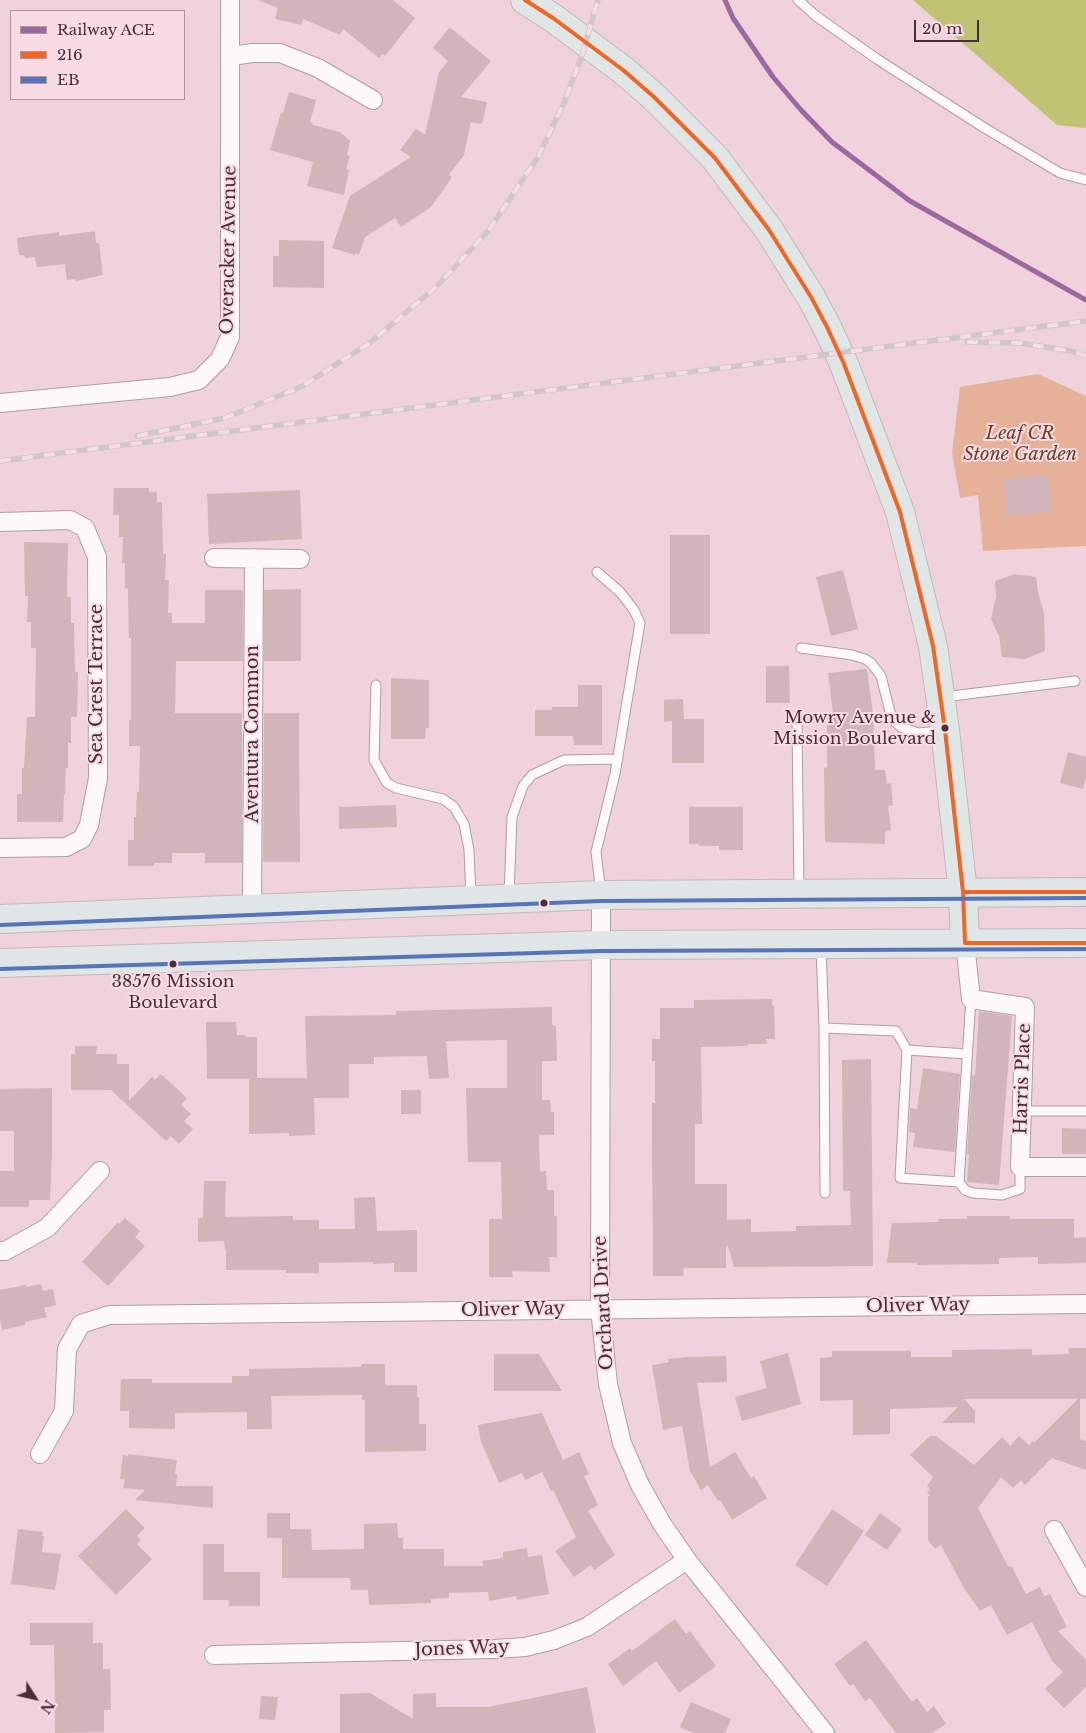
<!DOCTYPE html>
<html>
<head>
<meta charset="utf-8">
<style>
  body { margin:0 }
  #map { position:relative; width:1086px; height:1733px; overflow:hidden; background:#efd2db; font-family:"Libre Baskerville",serif }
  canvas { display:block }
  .legend { position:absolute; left:10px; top:10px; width:175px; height:90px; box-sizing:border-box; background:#f8dbe4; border:1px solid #b2969f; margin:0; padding:6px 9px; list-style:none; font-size:15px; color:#482e37 }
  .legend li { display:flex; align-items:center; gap:10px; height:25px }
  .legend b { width:25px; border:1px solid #b2969f }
  .north { position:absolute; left:10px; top:1673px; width:50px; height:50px; -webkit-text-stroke:4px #f8dbe4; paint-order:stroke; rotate:125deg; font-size:14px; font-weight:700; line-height:20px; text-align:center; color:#482e37 }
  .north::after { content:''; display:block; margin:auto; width:18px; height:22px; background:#482e37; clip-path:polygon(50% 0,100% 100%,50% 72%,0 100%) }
  .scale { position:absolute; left:914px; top:20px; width:65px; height:22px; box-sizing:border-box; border:2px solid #482e37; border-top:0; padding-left:6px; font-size:15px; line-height:18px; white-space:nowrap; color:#482e37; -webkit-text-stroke:4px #f8dbe4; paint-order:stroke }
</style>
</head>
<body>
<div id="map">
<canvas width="1086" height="1733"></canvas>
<ul class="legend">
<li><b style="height:6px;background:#9b68a0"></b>Railway ACE</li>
<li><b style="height:6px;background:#f26522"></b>216</li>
<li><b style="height:6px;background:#5674b9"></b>EB</li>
</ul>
<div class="north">N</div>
<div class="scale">20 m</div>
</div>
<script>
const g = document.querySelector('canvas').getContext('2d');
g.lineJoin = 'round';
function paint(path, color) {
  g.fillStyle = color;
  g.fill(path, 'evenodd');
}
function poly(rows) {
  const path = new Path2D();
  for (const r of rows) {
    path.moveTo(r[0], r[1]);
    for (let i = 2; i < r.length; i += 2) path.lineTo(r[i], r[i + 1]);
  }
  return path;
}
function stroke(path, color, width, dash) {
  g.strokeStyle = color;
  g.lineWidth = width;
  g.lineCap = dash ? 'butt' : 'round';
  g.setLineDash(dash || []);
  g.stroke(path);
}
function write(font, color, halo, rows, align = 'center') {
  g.font = font + ' "Libre Baskerville",serif';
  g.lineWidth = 4;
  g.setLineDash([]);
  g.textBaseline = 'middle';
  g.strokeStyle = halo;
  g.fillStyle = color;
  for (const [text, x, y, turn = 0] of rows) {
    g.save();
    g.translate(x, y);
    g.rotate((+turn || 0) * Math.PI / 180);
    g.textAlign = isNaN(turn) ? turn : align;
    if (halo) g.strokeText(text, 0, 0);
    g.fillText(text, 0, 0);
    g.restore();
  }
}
paint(poly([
  [1038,374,1086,396,1086,546,983,551,978,495,960,498,952,453,960,387]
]), '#e5b299');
paint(poly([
  [913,0,1086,0,1086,128,1057,125]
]), '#bfc372');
paint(poly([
  [258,0,393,0,415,18,385,56,382,54,379,58,343,29,340,35,303,19,301,25,275,19,278,8],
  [449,28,452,29,491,61,461,97,487,102,482,124,471,122,464,155,449,175,452,177,431,207,401,227,395,218,365,237,359,255,356,253,355,255,332,248,350,196,411,157,400,150,416,129,425,135,439,72,448,61,433,48],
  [289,92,316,100,310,122,313,123,313,125,340,132,350,141,347,155,350,156,346,169,349,170,344,195,307,186,313,162,270,150,281,112,283,113],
  [95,231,96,243,99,243,103,275,76,281,75,279,67,280,65,264,37,267,35,257,25,258,24,255,19,255,17,238,59,232,59,236],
  [279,240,324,241,324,288,273,287,273,256,279,256],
  [1048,475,1050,512,1006,516,1004,479],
  [114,488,149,488,149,492,157,492,157,502,162,502,163,554,166,554,165,580,169,580,168,613,172,613,172,623,205,623,205,590,243,590,243,661,176,661,175,713,242,713,242,863,205,863,205,853,172,853,172,863,154,863,154,866,128,866,128,840,134,840,134,817,136,817,137,792,139,792,140,746,129,746,129,720,131,720,131,638,129,638,128,595,128,588,125,589,125,563,122,563,123,537,119,537,119,515,113,515],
  [300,490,302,539,209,544,207,494],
  [670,535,710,535,710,634,670,634],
  [24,542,68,543,67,597,71,597,71,623,74,623,75,672,78,672,77,717,71,717,71,743,68,743,68,768,66,768,65,794,64,794,63,822,17,822,17,794,22,794,22,768,24,768,27,717,35,717,36,648,31,648,31,622,27,622,28,596,25,596],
  [843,570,858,629,831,636,816,577],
  [1015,574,1036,577,1038,592,1044,613,1045,651,1025,659,1002,657,999,636,991,619,996,597,995,581],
  [301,589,301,661,264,661,264,590],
  [766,666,789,666,790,703,766,703],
  [867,669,873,713,875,770,885,770,887,784,891,783,893,805,888,806,891,830,885,832,885,844,825,842,824,768,827,767,827,713,833,713,828,673],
  [391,678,429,680,429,728,426,728,425,739,391,739],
  [578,685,602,685,602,745,574,745,573,736,535,736,535,710,552,710,552,707,578,707],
  [683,699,684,719,704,719,704,763,672,763,672,721,664,722,664,700],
  [264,713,299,713,300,862,263,862],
  [1068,752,1086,757,1086,777,1083,789,1060,783],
  [396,805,397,827,339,829,339,807],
  [689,807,743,807,743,850,719,850,719,846,699,846,699,844,689,844],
  [772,999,772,1005,774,1005,775,1039,766,1039,767,1044,748,1044,747,1046,701,1047,702,1124,695,1124,695,1184,727,1184,727,1220,751,1219,751,1232,796,1231,796,1226,851,1225,850,1191,843,1191,842,1060,871,1059,873,1266,734,1267,728,1246,726,1247,726,1268,683,1268,684,1276,653,1276,652,1139,652,1103,655,1103,655,1061,652,1061,652,1039,660,1039,660,1008,694,1008,694,1000],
  [552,1007,552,1025,556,1026,557,1061,542,1061,542,1100,550,1100,551,1112,554,1112,554,1135,539,1135,540,1172,546,1171,547,1190,554,1190,554,1216,557,1216,557,1257,549,1257,550,1272,512,1271,513,1277,489,1277,489,1219,502,1219,501,1162,468,1162,466,1088,507,1088,507,1040,446,1041,449,1078,429,1079,427,1056,374,1057,374,1064,349,1064,349,1098,314,1098,315,1135,289,1136,289,1133,249,1134,249,1079,207,1079,206,1022,236,1022,237,1035,245,1035,245,1037,257,1037,257,1078,307,1078,305,1016,396,1015,396,1011],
  [979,1011,1012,1016,999,1185,967,1182,969,1154,967,1154,972,1075,975,1076],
  [75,1046,97,1046,96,1054,117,1054,117,1064,129,1064,129,1101,152,1077,155,1080,161,1074,187,1098,181,1105,191,1114,184,1121,193,1129,179,1144,171,1136,166,1141,111,1090,71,1090,71,1054,75,1054],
  [923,1068,960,1074,955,1152,913,1147,915,1133,909,1132,910,1108,917,1109],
  [52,1088,52,1152,50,1200,29,1200,29,1207,0,1207,0,1171,14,1171,14,1131,0,1131,0,1089],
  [401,1090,421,1090,421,1114,401,1114],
  [1062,1128,1086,1129,1086,1154,1062,1154],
  [204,1181,226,1181,225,1217,293,1216,293,1220,319,1220,319,1229,355,1229,354,1198,375,1197,377,1231,417,1230,417,1272,394,1272,394,1263,373,1264,373,1262,319,1263,319,1273,286,1273,286,1270,226,1270,226,1250,225,1250,224,1241,198,1242,198,1218,203,1218],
  [967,1216,1010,1216,1010,1219,1074,1219,1074,1238,1086,1237,1086,1263,1038,1264,1038,1257,999,1258,999,1264,917,1265,917,1263,887,1263,892,1223,939,1222,938,1219,967,1219],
  [125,1218,140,1231,135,1237,145,1246,108,1286,82,1262,118,1222,119,1224],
  [41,1284,43,1291,53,1289,56,1305,44,1308,47,1317,25,1322,25,1325,2,1330,0,1319,0,1290,26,1285,26,1287],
  [1068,1348,1086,1348,1086,1399,1080,1399,1080,1439,1086,1441,1086,1470,1052,1458,1025,1485,1021,1480,1013,1488,1001,1477,978,1508,1008,1566,1012,1567,1026,1594,1040,1587,1044,1596,1050,1594,1067,1627,1058,1631,1086,1660,1086,1687,1064,1708,1045,1689,1063,1672,1052,1661,1032,1622,1007,1635,991,1605,980,1611,964,1588,941,1545,935,1549,928,1540,928,1497,930,1495,927,1493,930,1489,927,1486,933,1477,910,1455,930,1436,936,1436,974,1465,1002,1437,1010,1446,1019,1436,1029,1445,1033,1441,1035,1442,1078,1399,964,1399,975,1411,975,1423,942,1423,958,1407,890,1409,890,1434,853,1435,853,1400,820,1401,820,1358,832,1357,832,1351,911,1351,911,1357,952,1357,952,1350,1032,1349,1032,1355,1069,1354],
  [788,1353,801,1404,742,1421,735,1397,767,1388,760,1361],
  [494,1354,539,1354,562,1391,494,1391],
  [726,1356,727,1382,697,1383,710,1467,735,1452,751,1478,754,1476,767,1498,732,1520,720,1500,718,1501,708,1485,701,1490,690,1471,682,1426,663,1430,652,1365,669,1362,668,1359,687,1357],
  [361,1364,385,1364,385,1385,417,1385,417,1397,419,1397,419,1424,426,1424,426,1451,365,1452,365,1400,362,1400,362,1395,271,1396,272,1429,247,1429,247,1412,175,1413,175,1429,129,1428,129,1411,120,1411,121,1379,152,1379,152,1383,232,1383,232,1376,249,1376,249,1369,361,1367],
  [542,1413,563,1460,579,1452,589,1474,584,1476,598,1505,588,1511,615,1555,594,1570,591,1565,574,1577,555,1551,576,1537,553,1490,551,1491,542,1472,525,1480,522,1473,499,1483,481,1442,478,1425],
  [128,1454,177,1460,175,1474,177,1474,176,1486,213,1486,213,1508,135,1500,145,1490,123,1488,125,1479,120,1479,123,1455,128,1456],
  [126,1509,145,1528,137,1536,141,1540,137,1544,152,1559,116,1595,78,1556],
  [832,1509,864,1531,827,1586,795,1565],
  [267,1513,290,1513,290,1529,311,1529,312,1550,364,1549,364,1524,397,1523,398,1538,403,1538,403,1549,444,1549,444,1566,483,1566,482,1561,503,1558,503,1552,527,1548,528,1557,542,1555,549,1594,517,1600,516,1596,489,1601,488,1592,449,1593,449,1598,431,1599,431,1603,369,1605,368,1590,351,1590,350,1578,282,1578,282,1538,267,1538],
  [880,1513,902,1529,887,1550,865,1535],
  [18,1529,43,1532,42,1536,44,1536,42,1552,61,1554,55,1590,11,1584],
  [203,1544,224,1544,224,1572,260,1572,260,1606,229,1606,229,1600,203,1600],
  [675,1619,686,1634,690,1631,716,1666,679,1693,656,1661,623,1686,608,1664,630,1648,632,1651],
  [30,1623,93,1623,93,1643,103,1643,103,1669,110,1669,111,1710,104,1710,104,1732,55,1733,54,1645,30,1645],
  [866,1640,912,1702,917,1698,927,1712,934,1706,946,1724,932,1733,896,1733,870,1698,865,1701,853,1684,850,1686,834,1664],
  [587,1687,596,1733,340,1733,340,1694,370,1693,413,1719,413,1694,436,1693,436,1707,488,1707],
  [261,1696,278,1697,275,1720,259,1719],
  [691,1702,731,1719,725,1733,693,1733,680,1727]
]), '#d0b6ba');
const lane = poly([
  [798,0,816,16,877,59,983,127,1060,173,1086,180],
  [597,572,620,592,634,610,640,623,615,774,596,852,601,893],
  [801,648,852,655,865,659,871,663,881,676,890,712,894,721,901,727,918,733,941,731],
  [376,685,374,760,387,783,396,788,443,799,454,807,464,824,469,850,471,897],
  [943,697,1075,681],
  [797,723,799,890],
  [509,895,512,817,523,786,532,775,564,760,618,759],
  [821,948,824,1028,896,1031,907,1050],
  [971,999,959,1182,965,1190,973,1193,1002,1195,1020,1189,1020,1167],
  [824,1028,825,1193],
  [1022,1111,1086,1111],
  [959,1182,900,1178,907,1050,967,1054]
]);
const street = poly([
  [231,56,253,53,280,53,318,68,373,100],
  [0,403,170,387,199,380,220,359,230,337,230,0],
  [0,522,70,520,85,528,97,557,98,778,89,825,82,839,66,847,0,848],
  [214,558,300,559],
  [601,895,600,1309,608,1384,622,1443,640,1485,662,1524,687,1560,825,1733],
  [252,909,254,558],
  [965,943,971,999,1025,1007,1020,1167,1086,1167],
  [0,1251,5,1251,47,1228,100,1171],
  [40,1454,64,1411,67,1349,81,1324,109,1315,1086,1304],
  [1054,1530,1086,1587],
  [214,1655,495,1649,525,1647,554,1640,587,1627,687,1560]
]);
const primary = poly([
  [525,0,553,18,623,70,653,96,715,158,769,230,811,297,827,327,844,364,900,512,933,646,945,730,963,892,965,943],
  [0,919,601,895,1086,892],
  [0,963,602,945,1086,943]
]);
stroke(lane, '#b49ba3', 11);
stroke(street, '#b49ba3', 20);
stroke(primary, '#c7b6bb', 30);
stroke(lane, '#fdf8fa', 9);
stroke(street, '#fdf8fa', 18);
stroke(primary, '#dfe6e5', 28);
const rail = poly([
  [967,342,1020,343,1071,351,1086,356],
  [137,436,225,418,301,387,371,342,436,287,489,230,538,157,564,103,582,55,598,0],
  [0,461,1086,321]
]);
stroke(rail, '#cfc7c9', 5.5);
stroke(rail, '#f8dbe4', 4, [11]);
stroke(poly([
  [525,0,553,18,623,70,653,96,715,158,769,230,811,297,827,327,844,364,900,512,933,646,945,730,963,892,965,943,1086,943],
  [963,892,1086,892]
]), '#f26522', 4);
stroke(poly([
  [0,925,601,901,1086,898],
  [0,969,602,951,1086,949]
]), '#5674b9', 4);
stroke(poly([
  [725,0,733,18,773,77,801,110,832,142,910,201,1086,300]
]), '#9b68a0', 5);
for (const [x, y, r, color] of [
  [945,728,4.5,"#482e37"],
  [544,903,4.5,"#482e37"],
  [173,964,4.5,"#482e37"]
]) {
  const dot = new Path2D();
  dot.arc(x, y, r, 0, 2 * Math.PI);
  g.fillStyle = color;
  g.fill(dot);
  stroke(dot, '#f8dbe4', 2);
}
write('17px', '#482e37', '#f8dbe4', [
  ["Mowry Avenue &",936,718],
  ["Mission Boulevard",936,739],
  ["38576 Mission",173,982,"center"],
  ["Boulevard",173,1003,"center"]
], 'right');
write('18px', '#482e37', '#f8dbe4', [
  ["Overacker Avenue",229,250,-89],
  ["Sea Crest Terrace",97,684,-90],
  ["Aventura Common",253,734,-90],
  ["Harris Place",1023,1079,-88],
  ["Orchard Drive",604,1303,-93],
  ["Oliver Way",918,1306,-1],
  ["Oliver Way",513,1310,-1],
  ["Jones Way",462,1649,-2]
]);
write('italic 18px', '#674022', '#f8dbe4', [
  ["Leaf CR",1020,434],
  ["Stone Garden",1020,455]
]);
</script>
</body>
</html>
